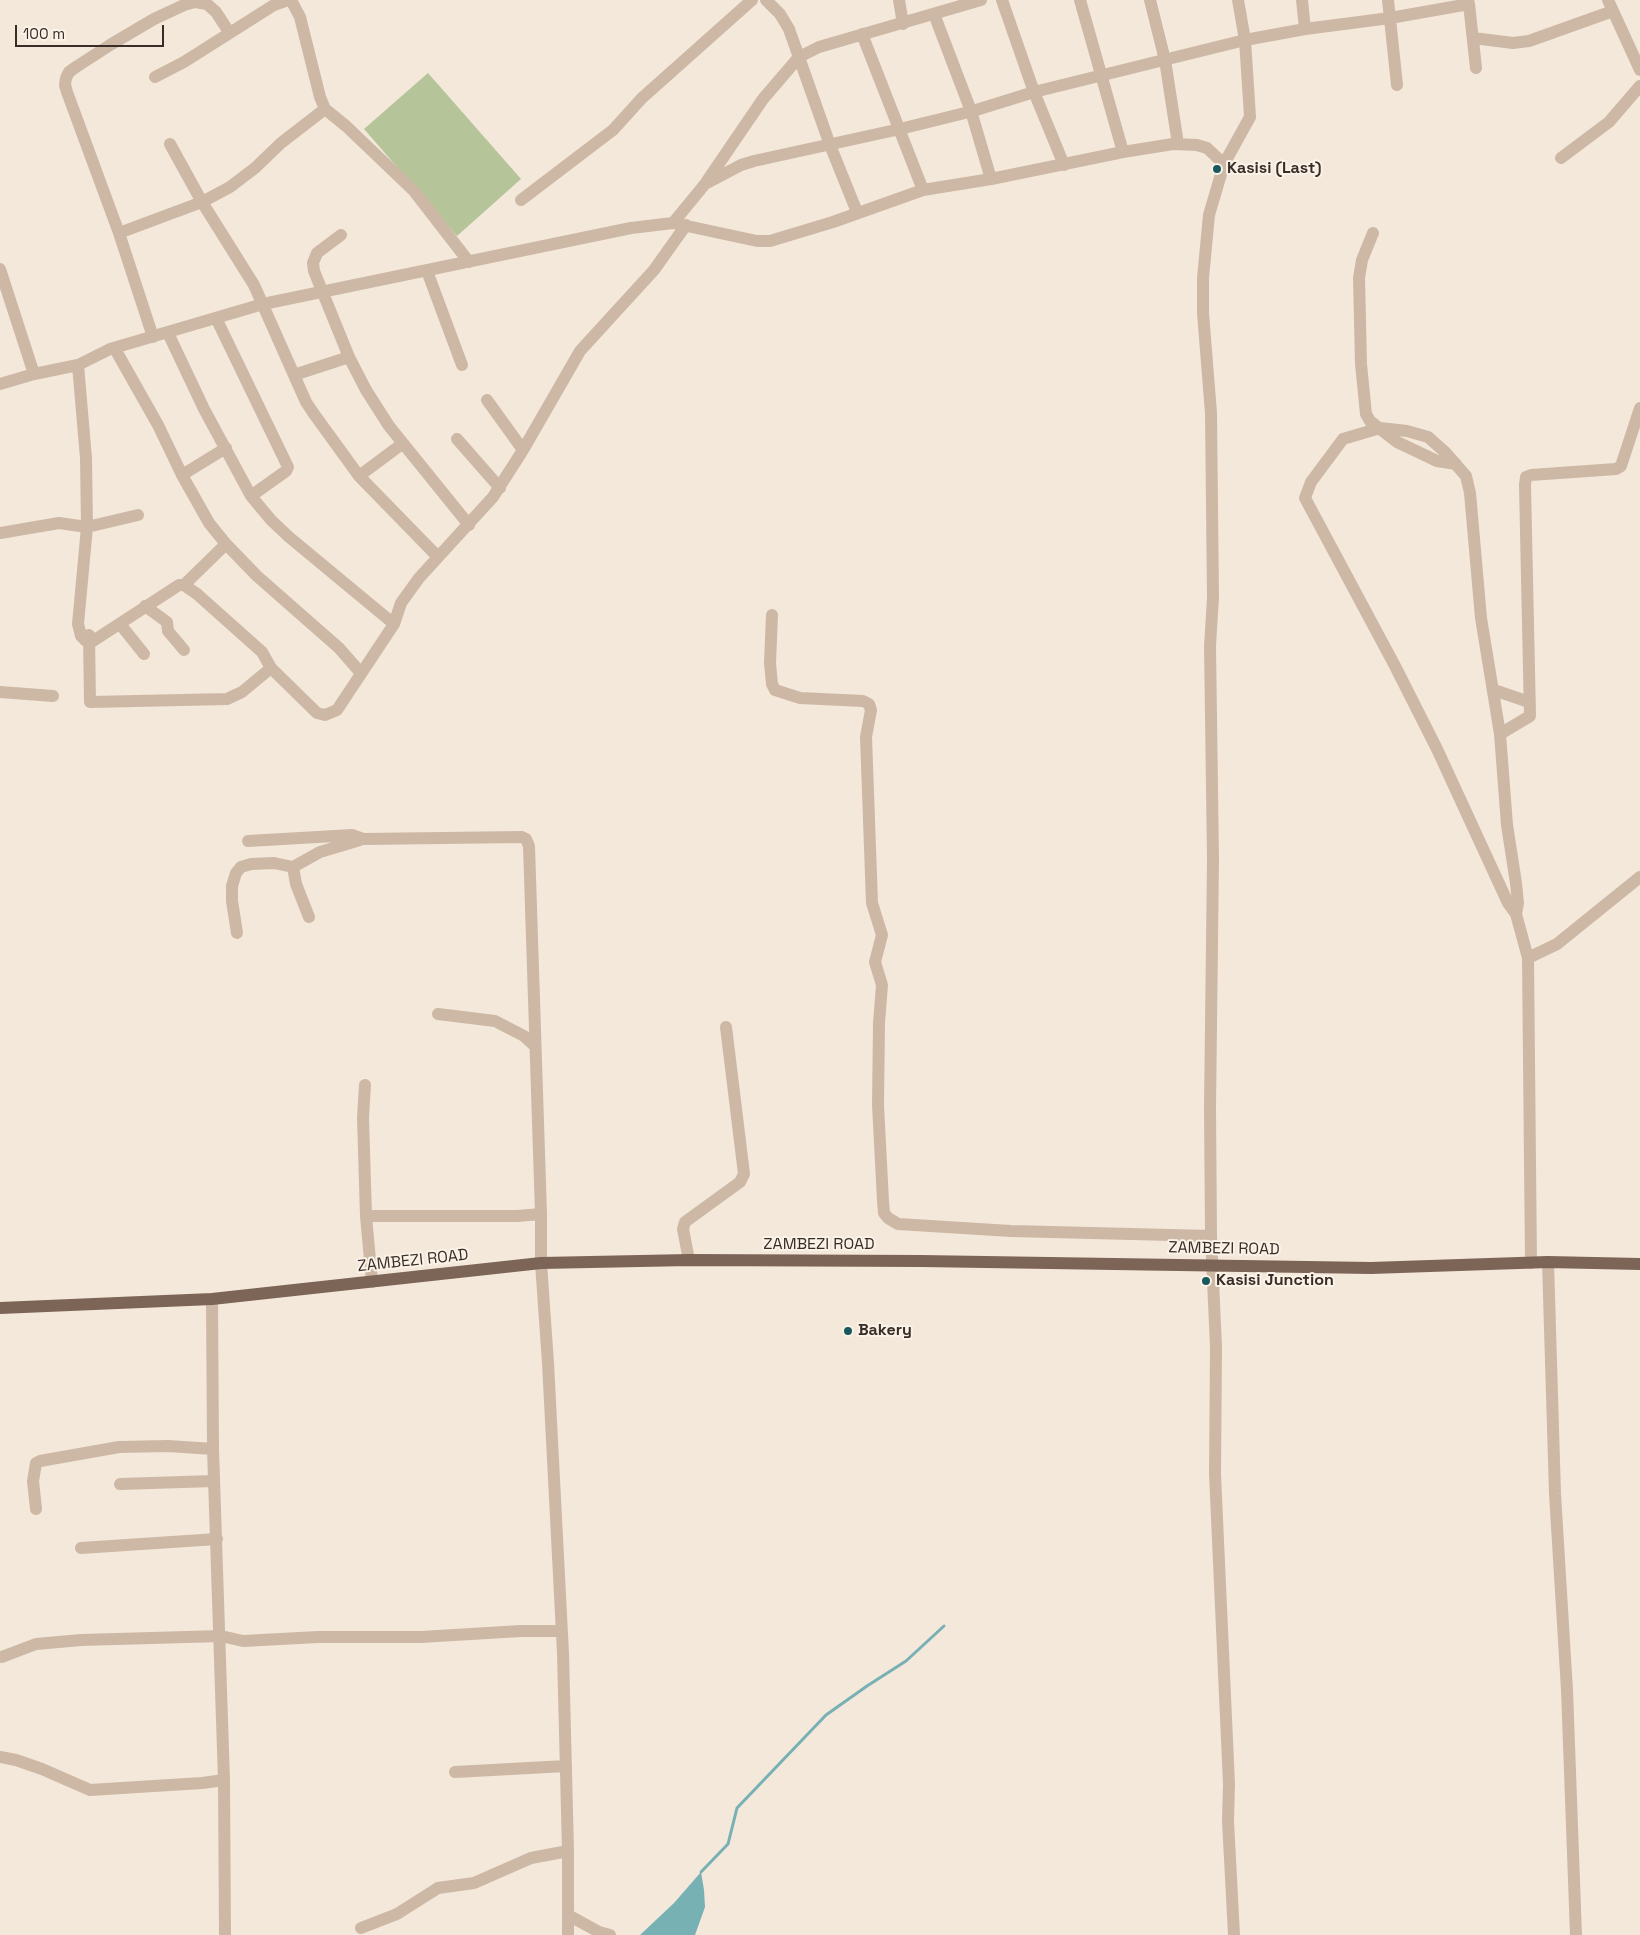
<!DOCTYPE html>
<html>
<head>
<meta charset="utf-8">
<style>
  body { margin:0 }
  #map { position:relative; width:1640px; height:1935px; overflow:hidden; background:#f4e8db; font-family:"Space Grotesk",sans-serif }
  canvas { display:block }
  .scale { position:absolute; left:15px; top:25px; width:149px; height:22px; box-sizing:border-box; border:2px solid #392d27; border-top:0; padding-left:6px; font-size:15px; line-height:18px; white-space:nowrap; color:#392d27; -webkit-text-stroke:4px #fbf2e8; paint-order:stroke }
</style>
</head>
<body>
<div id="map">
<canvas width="1640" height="1935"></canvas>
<div class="scale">100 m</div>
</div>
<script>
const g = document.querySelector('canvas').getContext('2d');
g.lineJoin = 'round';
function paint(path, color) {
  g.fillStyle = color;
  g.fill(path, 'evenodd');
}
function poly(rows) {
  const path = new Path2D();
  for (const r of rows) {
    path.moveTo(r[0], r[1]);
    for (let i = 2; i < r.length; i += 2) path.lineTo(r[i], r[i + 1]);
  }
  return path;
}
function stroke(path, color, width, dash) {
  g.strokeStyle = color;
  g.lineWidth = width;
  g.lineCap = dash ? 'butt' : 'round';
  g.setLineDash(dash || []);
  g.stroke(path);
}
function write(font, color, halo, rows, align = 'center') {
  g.font = font + ' "Space Grotesk",sans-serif';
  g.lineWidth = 4;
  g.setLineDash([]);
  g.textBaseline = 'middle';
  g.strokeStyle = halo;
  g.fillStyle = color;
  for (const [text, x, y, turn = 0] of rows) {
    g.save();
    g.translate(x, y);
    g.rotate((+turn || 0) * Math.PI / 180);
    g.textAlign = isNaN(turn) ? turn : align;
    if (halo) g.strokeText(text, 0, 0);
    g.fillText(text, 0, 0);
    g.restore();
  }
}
paint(poly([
  [428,73,521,179,457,236,364,129]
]), '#b6c499');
paint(poly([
  [701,1872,704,1890,705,1907,695,1935,640,1935,674,1903]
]), '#77b1b4');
stroke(poly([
  [701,1872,728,1844,737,1808,826,1715,867,1686,906,1661,944,1626]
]), '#77b1b4', 3);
stroke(poly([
  [291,0,300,17,320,97,325,109,346,126,414,191,469,262],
  [766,0,780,14,789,29,830,145,857,212],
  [899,0,903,24],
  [1002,0,1034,92,1064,165],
  [1080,0,1123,152],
  [1150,0,1165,60,1178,144],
  [1302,0,1305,29],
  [1388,0,1397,85],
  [1608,0,1640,70],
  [1469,4,1476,68],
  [934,14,971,111,991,179],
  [862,34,923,190],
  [1473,38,1513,43,1529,41,1613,11],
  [155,77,184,62,274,5,288,0],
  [170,144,202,202,254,285,306,402,314,414,359,476,438,557],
  [1561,158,1609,122,1640,86],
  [1224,164,1250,117,1245,40,1238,0],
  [705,184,741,165,754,161,900,129,973,111,1034,92,1245,40,1305,29,1390,18,1469,4,1468,0],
  [521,200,613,130,642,98,752,0],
  [673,223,705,184,763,99,799,57,819,47,981,0],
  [119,233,202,202,230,187,255,168,281,143,325,109],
  [1373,233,1362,260,1359,278,1361,364,1366,414,1370,421,1397,442,1437,461,1456,464],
  [341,235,317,253,313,263,314,271,349,357,366,390,389,426,469,525],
  [0,269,34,374],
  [427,271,462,365],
  [216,318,288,467,286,471,251,496],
  [168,333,204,409,251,496,271,520,289,537,394,624],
  [153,337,119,233,67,92,65,85,66,78,69,72,76,67,110,45,154,19,184,5,195,2,207,4,216,12,229,32],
  [115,349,158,425,182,475,209,523,226,544,257,576,339,648,360,672],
  [78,365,86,458,87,527,78,624,81,636,86,641,89,635,93,641,179,585,184,585,197,594,262,652,271,668,317,713,325,715,337,710,394,624,401,603,419,578,493,497,523,450,580,351,654,270,686,225],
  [294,375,349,357],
  [0,384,34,374,78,365,110,349,263,304,631,228,673,223,757,241,770,241,833,222,923,190,991,179,1123,152,1173,144,1197,145,1207,148,1224,164,1209,215,1203,278,1203,313,1211,413,1213,598,1210,646,1213,859,1210,1108,1211,1236,1216,1347,1215,1474,1229,1784,1228,1821,1234,1935],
  [487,400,523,450],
  [457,439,500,488],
  [182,475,226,448],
  [359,476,402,444],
  [0,533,59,523,87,527,138,515],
  [184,585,226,544],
  [145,606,167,622,168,631,184,650],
  [772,615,770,663,772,684,775,690,800,698,863,701,869,704,871,710,866,737,872,903,882,935,875,962,882,985,879,1023,878,1105,883,1201,884,1213,888,1218,898,1224,1011,1231,1211,1236],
  [120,624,144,654],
  [89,635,90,702,227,699,242,692,271,668],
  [1494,690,1529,702],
  [0,692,53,696],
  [1500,734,1530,716,1525,485,1526,477,1531,475,1616,469,1621,466,1640,408],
  [248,841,352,835,363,839,522,837,526,839,529,846,541,1214,541,1263,548,1363,563,1653,568,1851,568,1935],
  [293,867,296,884,309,917],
  [1516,914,1518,903,1516,883,1507,825,1500,734,1481,618,1470,493,1466,476,1445,452,1428,437,1407,431,1380,428,1343,439,1311,482,1305,498,1395,666,1437,749,1508,903,1516,914,1528,958,1531,1263],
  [237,933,232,901,232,886,236,873,241,867,251,864,274,863,293,867,320,852,360,840],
  [1528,958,1557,944,1640,877],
  [438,1014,495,1021,524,1036,535,1046],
  [365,1085,363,1118,366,1216,372,1282],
  [366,1216,517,1216,541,1214],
  [689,1260,683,1229,685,1222,740,1182,744,1174,726,1027],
  [1548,1262,1555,1494,1567,1690,1576,1935],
  [212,1299,213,1449,224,1780,225,1935],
  [120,1484,214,1481],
  [36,1509,33,1481,36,1463,40,1461,119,1447,168,1446,213,1449],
  [81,1548,217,1539],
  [2,1657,36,1644,81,1640,221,1636,243,1641,318,1637,421,1637,521,1631,561,1631],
  [0,1757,16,1760,42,1769,90,1790,202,1783,224,1780],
  [455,1772,566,1766],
  [568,1915,599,1932,610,1935],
  [361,1928,397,1914,438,1888,474,1883,531,1858,568,1851]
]), '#cdb8a5', 12);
stroke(poly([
  [0,1308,212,1299,541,1263,689,1260,921,1261,1371,1268,1548,1262,1640,1264]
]), '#7c6457', 12);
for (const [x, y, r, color] of [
  [1217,169,5,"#19595e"],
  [1206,1281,5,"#19595e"],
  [848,1331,5,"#19595e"]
]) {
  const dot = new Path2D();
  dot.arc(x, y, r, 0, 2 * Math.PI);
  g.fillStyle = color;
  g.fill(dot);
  stroke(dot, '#fbf2e8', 2);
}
write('bold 16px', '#392d27', '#fbf2e8', [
  ["Kasisi (Last)",1227,169],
  ["Kasisi Junction",1216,1281],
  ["Bakery",858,1331]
], 'left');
write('16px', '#392d27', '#fbf2e8', [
  ["ZAMBEZI ROAD",819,1245],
  ["ZAMBEZI ROAD",1224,1249,1],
  ["ZAMBEZI ROAD",413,1261,-6]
]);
</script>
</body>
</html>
